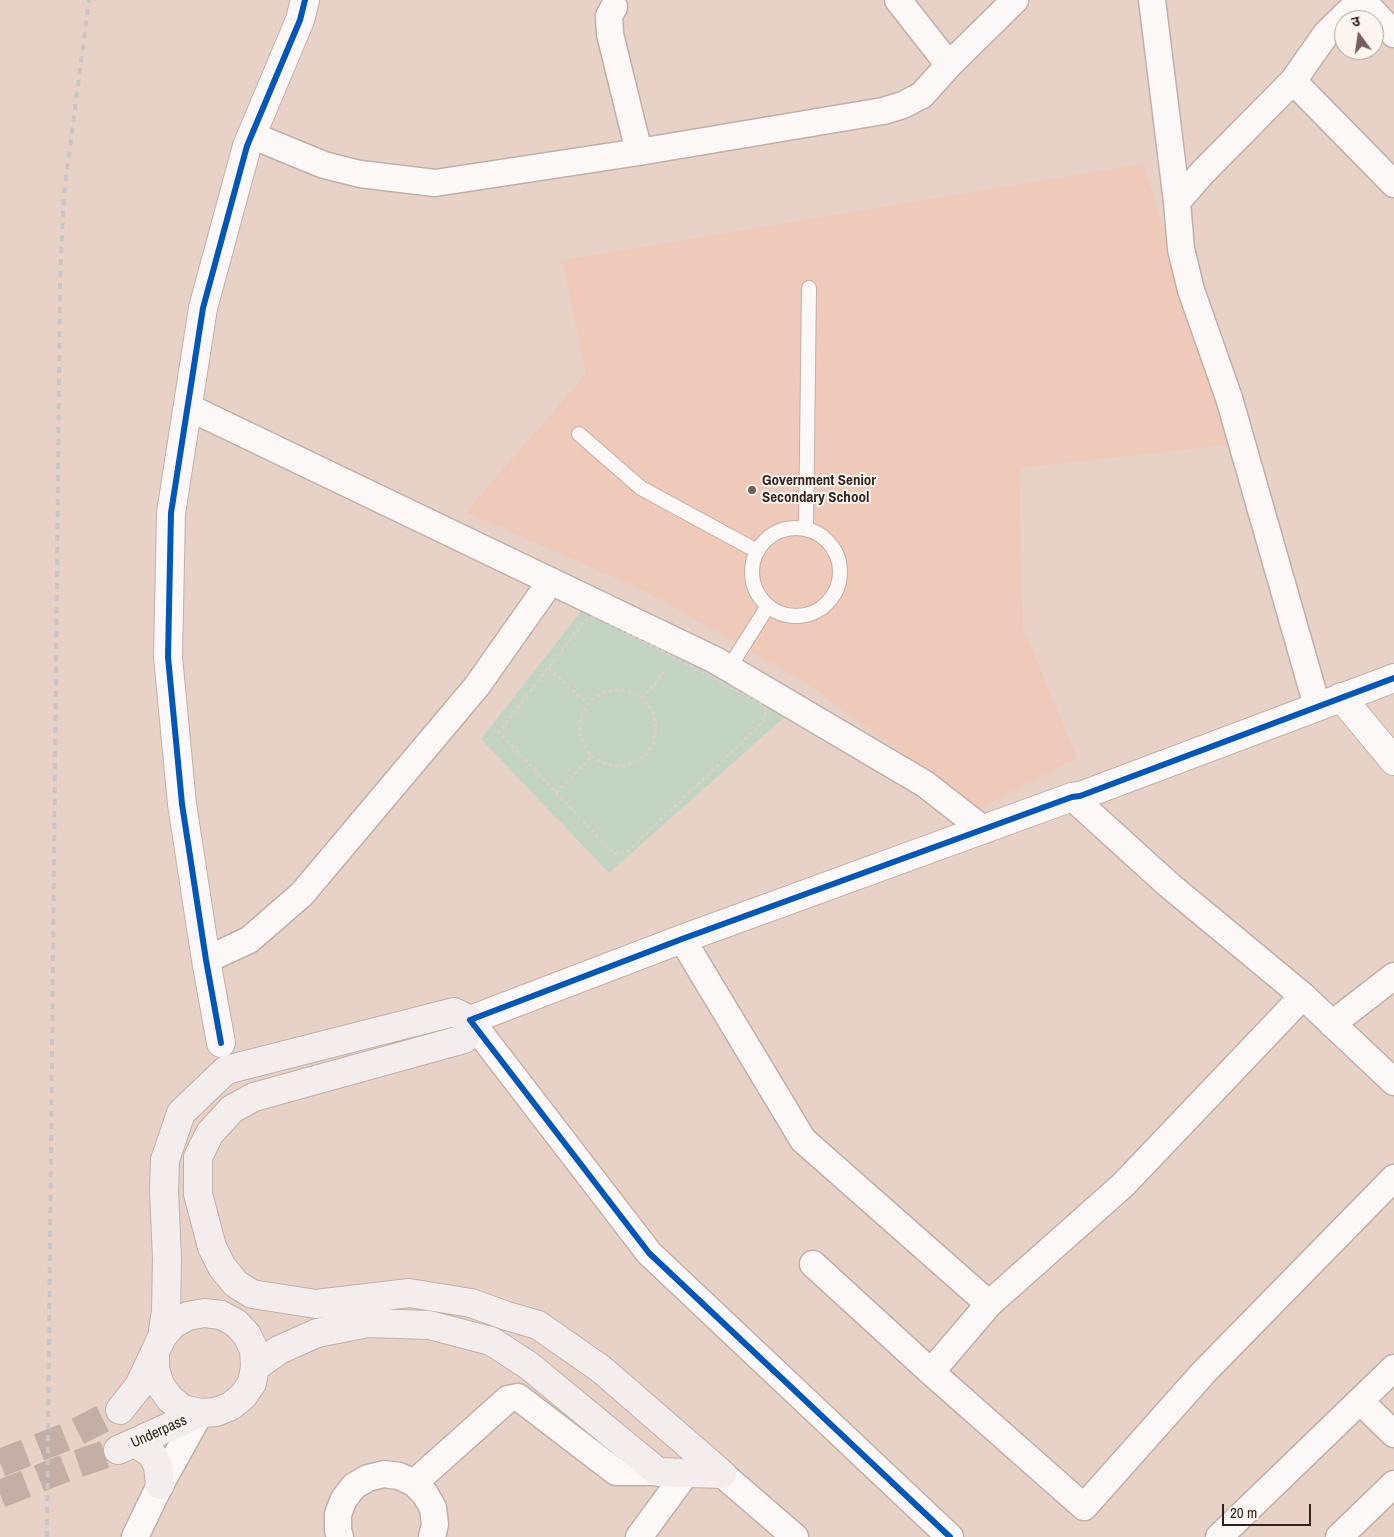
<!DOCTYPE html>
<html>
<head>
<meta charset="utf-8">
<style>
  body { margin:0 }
  #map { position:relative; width:1394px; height:1537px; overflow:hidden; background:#e8d2c8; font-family:"Archivo Narrow","Noto Sans Devanagari",sans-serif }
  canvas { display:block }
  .north { position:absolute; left:1334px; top:10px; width:50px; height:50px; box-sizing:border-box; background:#fef5f1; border:1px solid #aca19c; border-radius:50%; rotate:346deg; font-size:14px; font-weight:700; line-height:20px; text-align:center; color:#32221c }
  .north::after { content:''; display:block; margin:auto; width:18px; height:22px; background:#726058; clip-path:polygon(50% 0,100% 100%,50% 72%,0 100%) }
  .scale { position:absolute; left:1222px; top:1504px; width:89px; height:22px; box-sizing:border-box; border:2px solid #32221c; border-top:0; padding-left:6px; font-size:15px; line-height:18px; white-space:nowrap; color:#32221c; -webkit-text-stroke:4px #fef5f1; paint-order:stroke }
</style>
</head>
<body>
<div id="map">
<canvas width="1394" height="1537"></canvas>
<div class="north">उ</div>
<div class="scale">20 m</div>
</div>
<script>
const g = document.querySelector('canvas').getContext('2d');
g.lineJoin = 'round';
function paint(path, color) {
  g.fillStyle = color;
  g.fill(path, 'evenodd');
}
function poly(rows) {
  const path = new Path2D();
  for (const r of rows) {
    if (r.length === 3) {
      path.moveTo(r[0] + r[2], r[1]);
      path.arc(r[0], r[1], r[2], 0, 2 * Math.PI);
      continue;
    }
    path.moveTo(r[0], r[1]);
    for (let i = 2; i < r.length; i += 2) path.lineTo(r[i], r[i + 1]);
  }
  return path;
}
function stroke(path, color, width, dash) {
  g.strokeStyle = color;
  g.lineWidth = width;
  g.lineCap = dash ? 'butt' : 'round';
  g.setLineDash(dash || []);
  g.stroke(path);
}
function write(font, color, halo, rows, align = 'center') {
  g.font = font + ' "Archivo Narrow",sans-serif';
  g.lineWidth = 4;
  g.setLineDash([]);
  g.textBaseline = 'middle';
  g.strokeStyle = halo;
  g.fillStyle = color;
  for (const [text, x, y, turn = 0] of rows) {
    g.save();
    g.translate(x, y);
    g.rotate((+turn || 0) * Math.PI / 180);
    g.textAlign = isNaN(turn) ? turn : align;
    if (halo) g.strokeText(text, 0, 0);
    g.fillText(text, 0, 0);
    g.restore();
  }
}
paint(poly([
  [1144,164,1228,445,1019,468,1023,627,1077,758,979,809,809,685,649,593,466,512,586,374,562,260]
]), '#efc9ba');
paint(poly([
  [586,605,790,712,609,873,481,739]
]), '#c3d3c1');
stroke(poly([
  [0,1463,68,1436,120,1410],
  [0,1494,68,1467,118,1450]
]), '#c4afa6', 28, [28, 14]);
const service = poly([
  [579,434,641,488,757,551],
  [796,572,44],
  [806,529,809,288],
  [729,668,768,606]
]);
const minor = poly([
  [898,0,949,65],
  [1152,0,1177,202],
  [1362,0,1394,34],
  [614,7,609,16,610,34,639,152],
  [1293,81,1394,184],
  [251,135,324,165,360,174,435,183,639,152,883,111,903,105,922,95,949,65,1015,0],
  [188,407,715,660,925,784,984,830],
  [1317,706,1229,398,1191,290,1181,249,1177,202,1203,172,1293,81,1326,34,1361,0],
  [1072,797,1169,885,1303,996,1394,1082],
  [682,939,803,1140,989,1304],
  [206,960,249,940,302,894,477,686,551,581],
  [470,1020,649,1253,950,1537],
  [1332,1024,1394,976],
  [813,1264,931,1372,1084,1507,1204,1372,1394,1178],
  [931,1372,989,1304,1123,1185,1303,996],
  [1360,1401,1394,1434],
  [722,1474,795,1537],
  [414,1483,508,1399,518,1397,616,1472,658,1472],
  [135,1537,160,1485,200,1413],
  [340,1537,338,1530,338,1514,344,1499,354,1486,368,1478,384,1474,399,1476,414,1483,425,1494,433,1508,435,1524,432,1537],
  [639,1537,686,1473],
  [1219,1537,1394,1368],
  [1339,1537,1394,1484]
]);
const tertiary = poly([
  [1341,697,1394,761],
  [470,1020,682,939,1072,797,1080,796,1394,678],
  [221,1043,206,960,182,804,168,657,171,513,203,308,247,146,300,20,305,0]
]);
const secondary = poly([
  [162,1337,173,1324,188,1316,204,1313,221,1315,236,1323,247,1335,254,1350,255,1367,252,1383,243,1396,231,1406,216,1412,200,1413,183,1409,170,1399,160,1385,155,1369,155,1352,162,1337,166,1311,167,1259,164,1191,165,1160,181,1113,226,1070,454,1012,470,1020,464,1039,254,1097,232,1109,210,1133,198,1157,198,1194,212,1247,222,1267,236,1284,252,1294,316,1304,409,1293,471,1303,507,1316,538,1325,601,1369,722,1474],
  [255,1367,279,1350,317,1333,368,1323,429,1325,491,1341,514,1356,528,1365,658,1472,722,1474],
  [120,1410,139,1386,155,1352],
  [135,1443,152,1454,158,1466,160,1485],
  [118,1450,200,1413]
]);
stroke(service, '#c1b0a8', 16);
stroke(minor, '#c1b0a8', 29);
stroke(tertiary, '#c1b0a8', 30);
stroke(secondary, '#c1b0a8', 30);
stroke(poly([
  [591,618,600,618,763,705,766,711,764,721,627,852,620,854,613,853,499,732,585,620,591,618],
  [548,668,588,704],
  [618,728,38],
  [642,699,667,668],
  [556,793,592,756]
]), '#d7d0ce', 3, [4, 2.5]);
stroke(service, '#fcf8f7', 14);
stroke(minor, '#fcf8f7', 26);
stroke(tertiary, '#fcf8f7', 28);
stroke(secondary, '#f4edee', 28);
stroke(poly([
  [47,1537,60,281,64,194,89,0]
]), '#cbc5c3', 4, [6, 6]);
stroke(poly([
  [221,1043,206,960,182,804,168,657,171,513,203,308,247,146,300,20,305,0],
  [950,1537,649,1253,470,1020,682,939,1072,797,1080,796,1394,678]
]), '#0057b8', 6);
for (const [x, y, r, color] of [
  [752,490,5,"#726058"]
]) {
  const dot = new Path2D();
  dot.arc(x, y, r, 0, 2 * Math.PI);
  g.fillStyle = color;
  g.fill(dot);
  stroke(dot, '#fef5f1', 2);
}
write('bold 15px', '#32221c', '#fef5f1', [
  ["Government Senior",762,481],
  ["Secondary School",762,498]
], 'left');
write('15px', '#32221c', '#fef5f1', [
  ["Underpass",159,1432,-24]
]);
</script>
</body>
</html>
